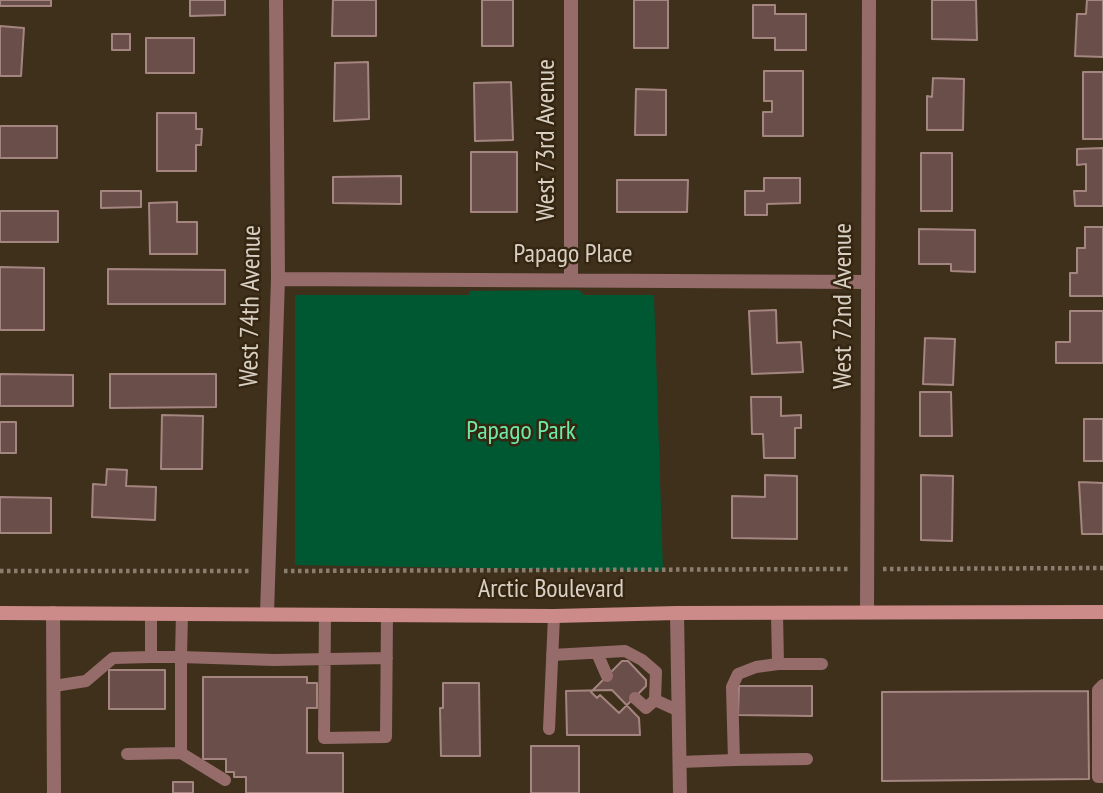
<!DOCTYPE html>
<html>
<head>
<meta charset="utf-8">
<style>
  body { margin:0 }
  canvas { display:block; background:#3f301c }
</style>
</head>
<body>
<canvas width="1103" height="793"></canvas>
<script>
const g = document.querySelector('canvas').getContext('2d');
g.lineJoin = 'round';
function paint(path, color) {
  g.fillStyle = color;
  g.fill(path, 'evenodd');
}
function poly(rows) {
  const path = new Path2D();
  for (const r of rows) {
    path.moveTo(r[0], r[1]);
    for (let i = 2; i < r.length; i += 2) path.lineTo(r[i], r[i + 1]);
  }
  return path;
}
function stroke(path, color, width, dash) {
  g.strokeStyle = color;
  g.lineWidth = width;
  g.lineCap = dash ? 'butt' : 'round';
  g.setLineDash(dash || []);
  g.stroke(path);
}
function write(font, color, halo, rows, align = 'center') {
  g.font = font + ' "PT Sans Narrow",sans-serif';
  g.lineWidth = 5;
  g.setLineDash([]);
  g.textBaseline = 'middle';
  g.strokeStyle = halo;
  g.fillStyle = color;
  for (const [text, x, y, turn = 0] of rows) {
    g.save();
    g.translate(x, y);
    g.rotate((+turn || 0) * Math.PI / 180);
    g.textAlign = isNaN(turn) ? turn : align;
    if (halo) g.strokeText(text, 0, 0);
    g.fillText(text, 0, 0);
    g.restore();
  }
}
paint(poly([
  [579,290,584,295,654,295,663,571,295,565,295,295,469,295,470,291]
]), '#005833');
const building = poly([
  [0,0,51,0,51,6,0,6,0,0],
  [190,0,225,0,225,15,190,16,190,0],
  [333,0,376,0,376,36,332,36,333,0],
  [482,0,513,0,513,46,482,46,482,0],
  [634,0,668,0,668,48,634,48,634,0],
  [932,0,976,0,977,40,932,39,932,0],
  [1087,0,1103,0,1103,57,1075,56,1077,14,1086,14,1087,0],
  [753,5,775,5,775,14,806,14,806,50,775,50,775,38,753,38,753,5],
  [0,26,24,28,21,76,0,76,0,26],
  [112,34,130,34,130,50,112,50,112,34],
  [146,38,194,38,194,73,146,73,146,38],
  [368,62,369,119,334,121,335,63,368,62],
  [764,71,803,71,803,136,763,136,763,112,772,112,772,101,764,101,764,71],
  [1083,72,1103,72,1103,139,1083,139,1083,72],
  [933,78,964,79,963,130,927,130,927,96,932,97,933,78],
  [511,82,513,140,475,141,474,83,511,82],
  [636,89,666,90,666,135,635,135,636,89],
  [157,113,196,113,196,129,202,129,201,145,196,145,196,171,157,171,157,113],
  [0,126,57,126,57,158,0,158,0,126],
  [1103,148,1103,206,1075,206,1074,191,1086,191,1086,164,1077,165,1077,149,1103,148],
  [471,152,517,152,517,212,471,212,471,152],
  [921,153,952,153,952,211,921,211,921,153],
  [401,176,401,204,333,203,333,177,401,176],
  [764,178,800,178,800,203,767,204,767,215,745,215,745,191,764,191,764,178],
  [617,180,688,180,687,212,617,212,617,180],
  [101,191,141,191,141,207,101,208,101,191],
  [177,202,177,222,197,222,197,254,150,254,149,203,177,202],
  [0,211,58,211,58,242,0,242,0,211],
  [1085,227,1103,227,1103,296,1070,296,1070,273,1077,273,1077,248,1085,248,1085,227],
  [919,229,975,230,975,272,951,271,951,264,919,264,919,229],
  [0,267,44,268,44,330,0,330,0,267],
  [108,269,225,270,225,304,108,304,108,269],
  [776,310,777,343,801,342,803,372,752,374,749,311,776,310],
  [1070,311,1103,311,1103,363,1056,363,1056,342,1070,342,1070,311],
  [925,338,955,339,953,385,923,384,925,338],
  [0,374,73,375,73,406,0,406,0,374],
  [110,374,216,374,216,407,110,408,110,374],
  [920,392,951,392,952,436,920,436,920,392],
  [751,397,781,397,781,416,801,415,801,428,795,428,795,458,764,458,763,434,752,434,751,397],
  [162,415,203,416,202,469,161,469,162,415],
  [1084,419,1103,419,1103,461,1084,461,1084,419],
  [0,422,16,422,16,453,0,453,0,422],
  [107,469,127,470,126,486,156,487,155,520,92,517,93,484,106,485,107,469],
  [765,475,797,476,797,539,732,538,732,496,765,497,765,475],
  [921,475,953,476,952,541,921,540,921,475],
  [1079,482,1103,483,1103,534,1082,534,1079,482],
  [0,497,51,498,51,533,0,533,0,497],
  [622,661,628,661,646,680,646,686,619,713,600,695,597,698,591,692,622,661],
  [109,670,165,670,165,709,109,709,109,670],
  [203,677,307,677,307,683,317,683,317,708,307,708,307,753,343,753,343,793,246,793,246,777,234,777,234,772,226,772,226,759,203,759,203,677],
  [443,683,479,683,480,756,441,756,440,708,443,708,443,683],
  [739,686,812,686,812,716,738,715,739,686],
  [612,690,639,718,640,735,567,735,566,691,612,690],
  [1088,691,1089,779,882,781,882,692,1088,691],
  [531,746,579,746,579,793,531,793,531,746],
  [173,782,193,782,193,793,173,793,173,782]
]);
paint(building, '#6a4e49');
stroke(building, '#a48580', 2);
stroke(poly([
  [883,569,1103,568],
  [0,571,251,571],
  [284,571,850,569]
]), '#897d6d', 4.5, [3.5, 3.5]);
stroke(poly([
  [182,613,181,657,274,660,387,658],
  [777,613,778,664,822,664],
  [325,614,324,738,386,737,387,614],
  [597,653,607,676],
  [552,655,625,651,642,660,656,672,655,700,646,708,635,698],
  [778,664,756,667,738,674,732,687,734,760,807,759],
  [1103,685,1098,690,1098,777,1103,777],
  [54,686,86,681,113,658,151,657],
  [655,700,677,710],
  [549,729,554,616],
  [181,753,225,780],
  [127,754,181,753,181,657,151,657,151,613],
  [680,762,734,760]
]), '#956c6a', 12);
stroke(poly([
  [571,0,571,279],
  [278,279,868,282],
  [867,612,869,0],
  [53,613,54,793],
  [267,613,278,279,276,0],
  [677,613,680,793]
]), '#956c6a', 14);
stroke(poly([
  [0,613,554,616,677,613,1103,612]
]), '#cc8b88', 14);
write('26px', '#d9d0c4', '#352612', [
  ["West 73rd Avenue",547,140,-90],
  ["Papago Place",573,255],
  ["West 74th Avenue",251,306,-89],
  ["West 72nd Avenue",844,306,-90],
  ["Arctic Boulevard",551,590]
]);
write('26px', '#6feaa5', '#352612', [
  ["Papago Park",521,432]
]);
</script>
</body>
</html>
